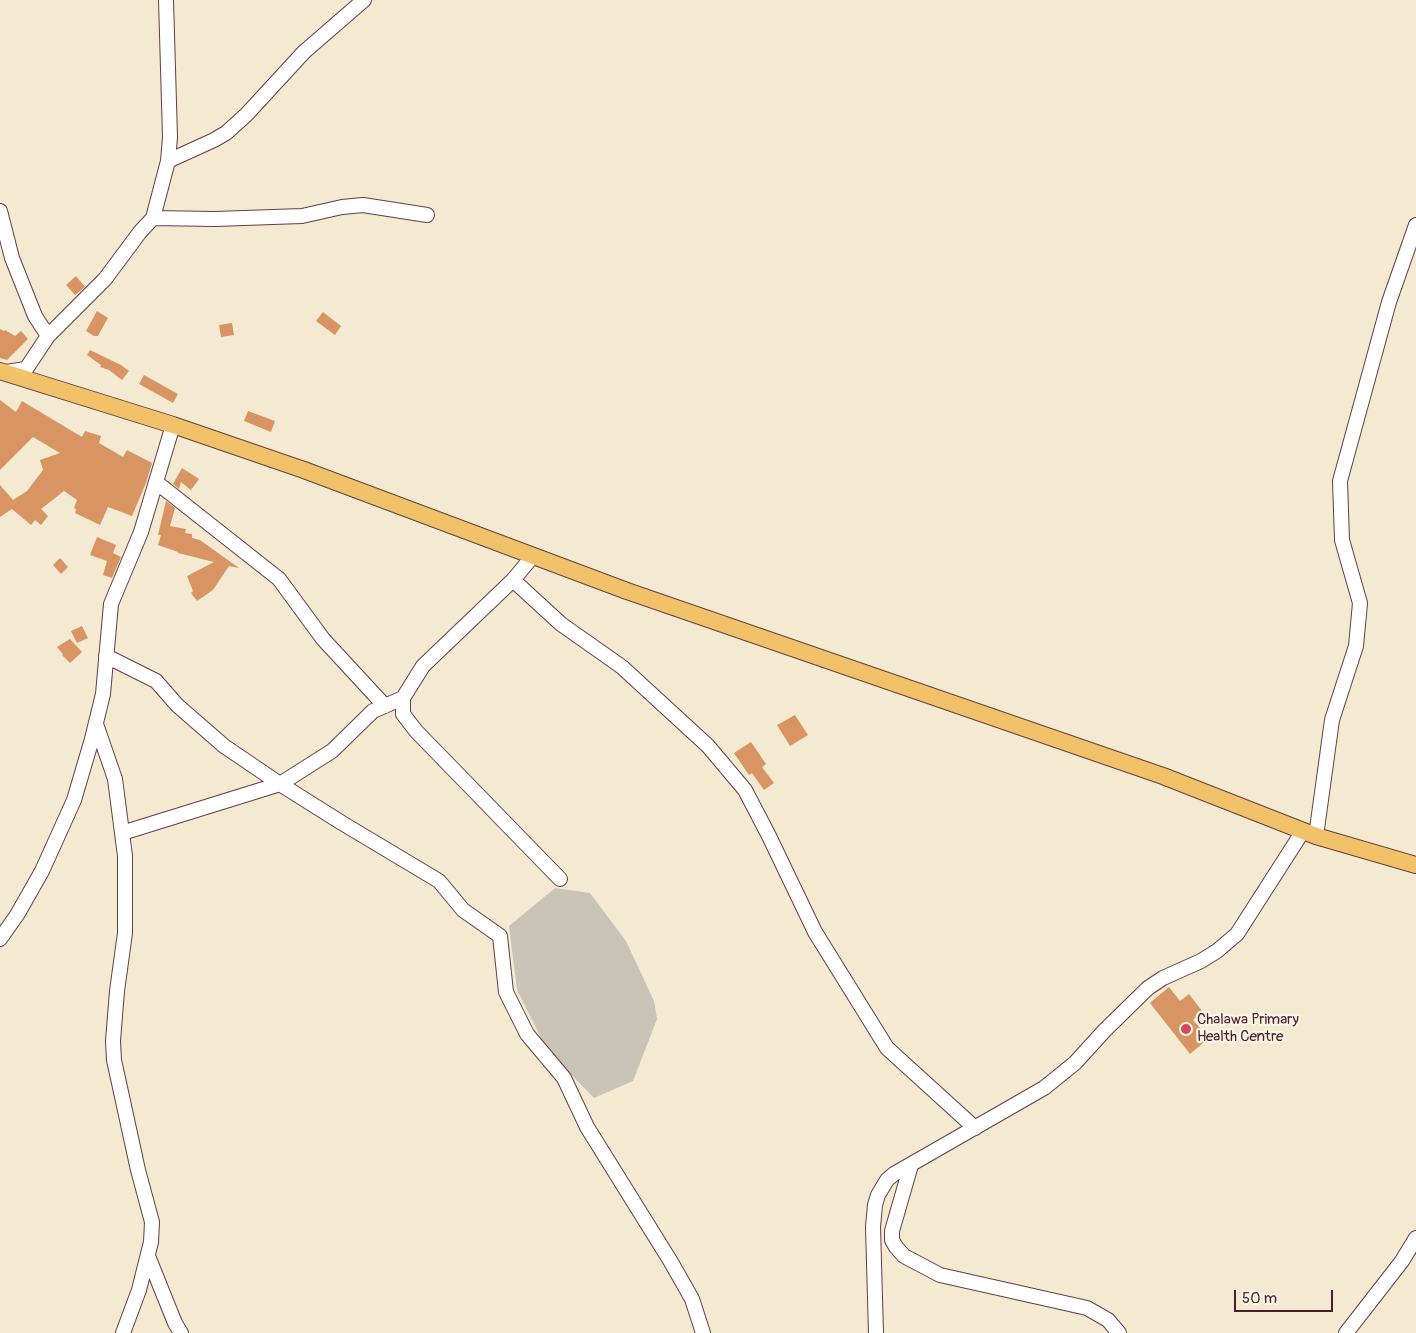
<!DOCTYPE html>
<html>
<head>
<meta charset="utf-8">
<style>
  body { margin:0 }
  #map { position:relative; width:1416px; height:1333px; overflow:hidden; background:#f3ead1; font-family:Pangolin,sans-serif }
  canvas { display:block }
  .scale { position:absolute; left:1234px; top:1290px; width:99px; height:22px; box-sizing:border-box; border:2px solid #4a1f2b; border-top:0; padding-left:6px; font-size:15px; line-height:18px; white-space:nowrap; color:#4a1f2b; -webkit-text-stroke:4px #fcf5e5; paint-order:stroke }
</style>
</head>
<body>
<div id="map">
<canvas width="1416" height="1333"></canvas>
<div class="scale">50 m</div>
</div>
<script>
const g = document.querySelector('canvas').getContext('2d');
g.lineJoin = 'round';
function paint(path, color) {
  g.fillStyle = color;
  g.fill(path, 'evenodd');
}
function poly(rows) {
  const path = new Path2D();
  for (const r of rows) {
    path.moveTo(r[0], r[1]);
    for (let i = 2; i < r.length; i += 2) path.lineTo(r[i], r[i + 1]);
  }
  return path;
}
function stroke(path, color, width, dash) {
  g.strokeStyle = color;
  g.lineWidth = width;
  g.lineCap = dash ? 'butt' : 'round';
  g.setLineDash(dash || []);
  g.stroke(path);
}
function write(font, color, halo, rows, align = 'center') {
  g.font = font + ' Pangolin,sans-serif';
  g.lineWidth = 4.5;
  g.setLineDash([]);
  g.textBaseline = 'middle';
  g.strokeStyle = halo;
  g.fillStyle = color;
  for (const [text, x, y, turn = 0] of rows) {
    g.save();
    g.translate(x, y);
    g.rotate((+turn || 0) * Math.PI / 180);
    g.textAlign = isNaN(turn) ? turn : align;
    if (halo) g.strokeText(text, 0, 0);
    g.fillText(text, 0, 0);
    g.restore();
  }
}
paint(poly([
  [555,888,590,893,626,941,654,1001,657,1019,633,1081,594,1098,547,1050,517,990,509,926]
]), '#cac3b8');
paint(poly([
  [76,276,85,287,75,295,66,285],
  [97,311,108,318,99,334,98,336,94,336,86,331],
  [323,312,341,326,335,335,316,321],
  [232,323,234,335,221,337,219,325],
  [0,329,4,331,5,330,15,336,21,331,28,339,7,360,0,358],
  [90,350,121,365,129,371,122,380,109,370,100,367,101,365,87,355],
  [144,375,178,394,173,403,139,384],
  [0,400,16,412,22,401,82,437,85,431,101,436,99,443,123,457,127,450,152,463,146,483,132,516,108,507,100,525,75,513,76,509,74,508,77,500,64,491,41,509,48,516,41,525,35,520,31,525,12,509,0,517,0,485,13,500,27,491,43,470,40,460,60,453,33,437,0,470],
  [248,411,275,421,271,432,244,421],
  [182,468,199,479,191,490,181,482,179,489,173,484],
  [166,501,175,508,170,526,186,529,185,533,192,534,192,538,200,540,239,568,229,566,213,590,197,601,191,593,193,591,187,576,214,562,178,553,178,552,158,545,161,535,158,535],
  [97,537,116,545,113,553,121,557,112,578,103,575,107,561,90,555],
  [60,558,68,567,61,574,53,565],
  [82,626,88,638,77,643,71,631],
  [70,639,82,652,70,663,62,655,63,654,57,647],
  [795,715,808,735,790,746,777,725],
  [751,742,766,764,762,767,774,783,764,790,752,773,749,775,734,753],
  [1169,987,1180,1001,1189,994,1202,1011,1193,1020,1209,1038,1190,1054,1150,1003]
]), '#d89563');
const minor = poly([
  [168,161,214,140,226,133,246,115,304,52,364,0],
  [0,211,12,258,35,316,48,336],
  [153,218,215,219,302,216,342,207,363,205,427,215],
  [6,372,26,369,48,336,105,279,140,232,153,218,168,161,170,137,166,0],
  [156,482,279,579,323,639,385,706],
  [533,556,513,580,423,666,403,698,403,714,416,731,560,879],
  [513,580,561,624,622,667,708,746,745,790,769,836,815,932,887,1048,975,1128],
  [106,656,156,681,177,705,224,746,280,784,332,751,373,711,403,698],
  [96,724,115,779,125,856,125,933,117,991,113,1041,114,1060,138,1170,152,1222,151,1242,139,1290,123,1333],
  [122,833,280,784,342,823,439,881,463,910,500,936,506,992,527,1034,564,1078,587,1127,671,1262,692,1299,703,1333],
  [1316,836,1332,720,1356,646,1360,603,1342,540,1340,481,1389,302,1416,225],
  [0,939,17,915,42,871,74,800,92,739,103,694,111,604,141,532,173,425],
  [911,1165,892,1231,892,1240,896,1247,904,1256,940,1275,1087,1308,1108,1320,1119,1333],
  [148,1256,175,1323,181,1333],
  [876,1333,873,1227,875,1205,878,1195,887,1180,894,1174,1044,1088,1075,1063,1105,1030,1148,988,1163,978,1201,961,1217,951,1237,934,1303,831],
  [1346,1333,1402,1261,1416,1238]
]);
const major = poly([
  [0,371,173,425,304,470,627,591,1163,776,1316,836,1416,865]
]);
stroke(minor, '#633d44', 16);
stroke(major, '#633d44', 18);
stroke(minor, '#fff', 14);
stroke(major, '#f2c26a', 16);
for (const [x, y, r, color] of [
  [1186,1029,6,"#d1495b"]
]) {
  const dot = new Path2D();
  dot.arc(x, y, r, 0, 2 * Math.PI);
  g.fillStyle = color;
  g.fill(dot);
  stroke(dot, '#fcf5e5', 2);
}
write('15px', '#4a1f2b', '#fcf5e5', [
  ["Chalawa Primary",1197,1020],
  ["Health Centre",1197,1037]
], 'left');
</script>
</body>
</html>
